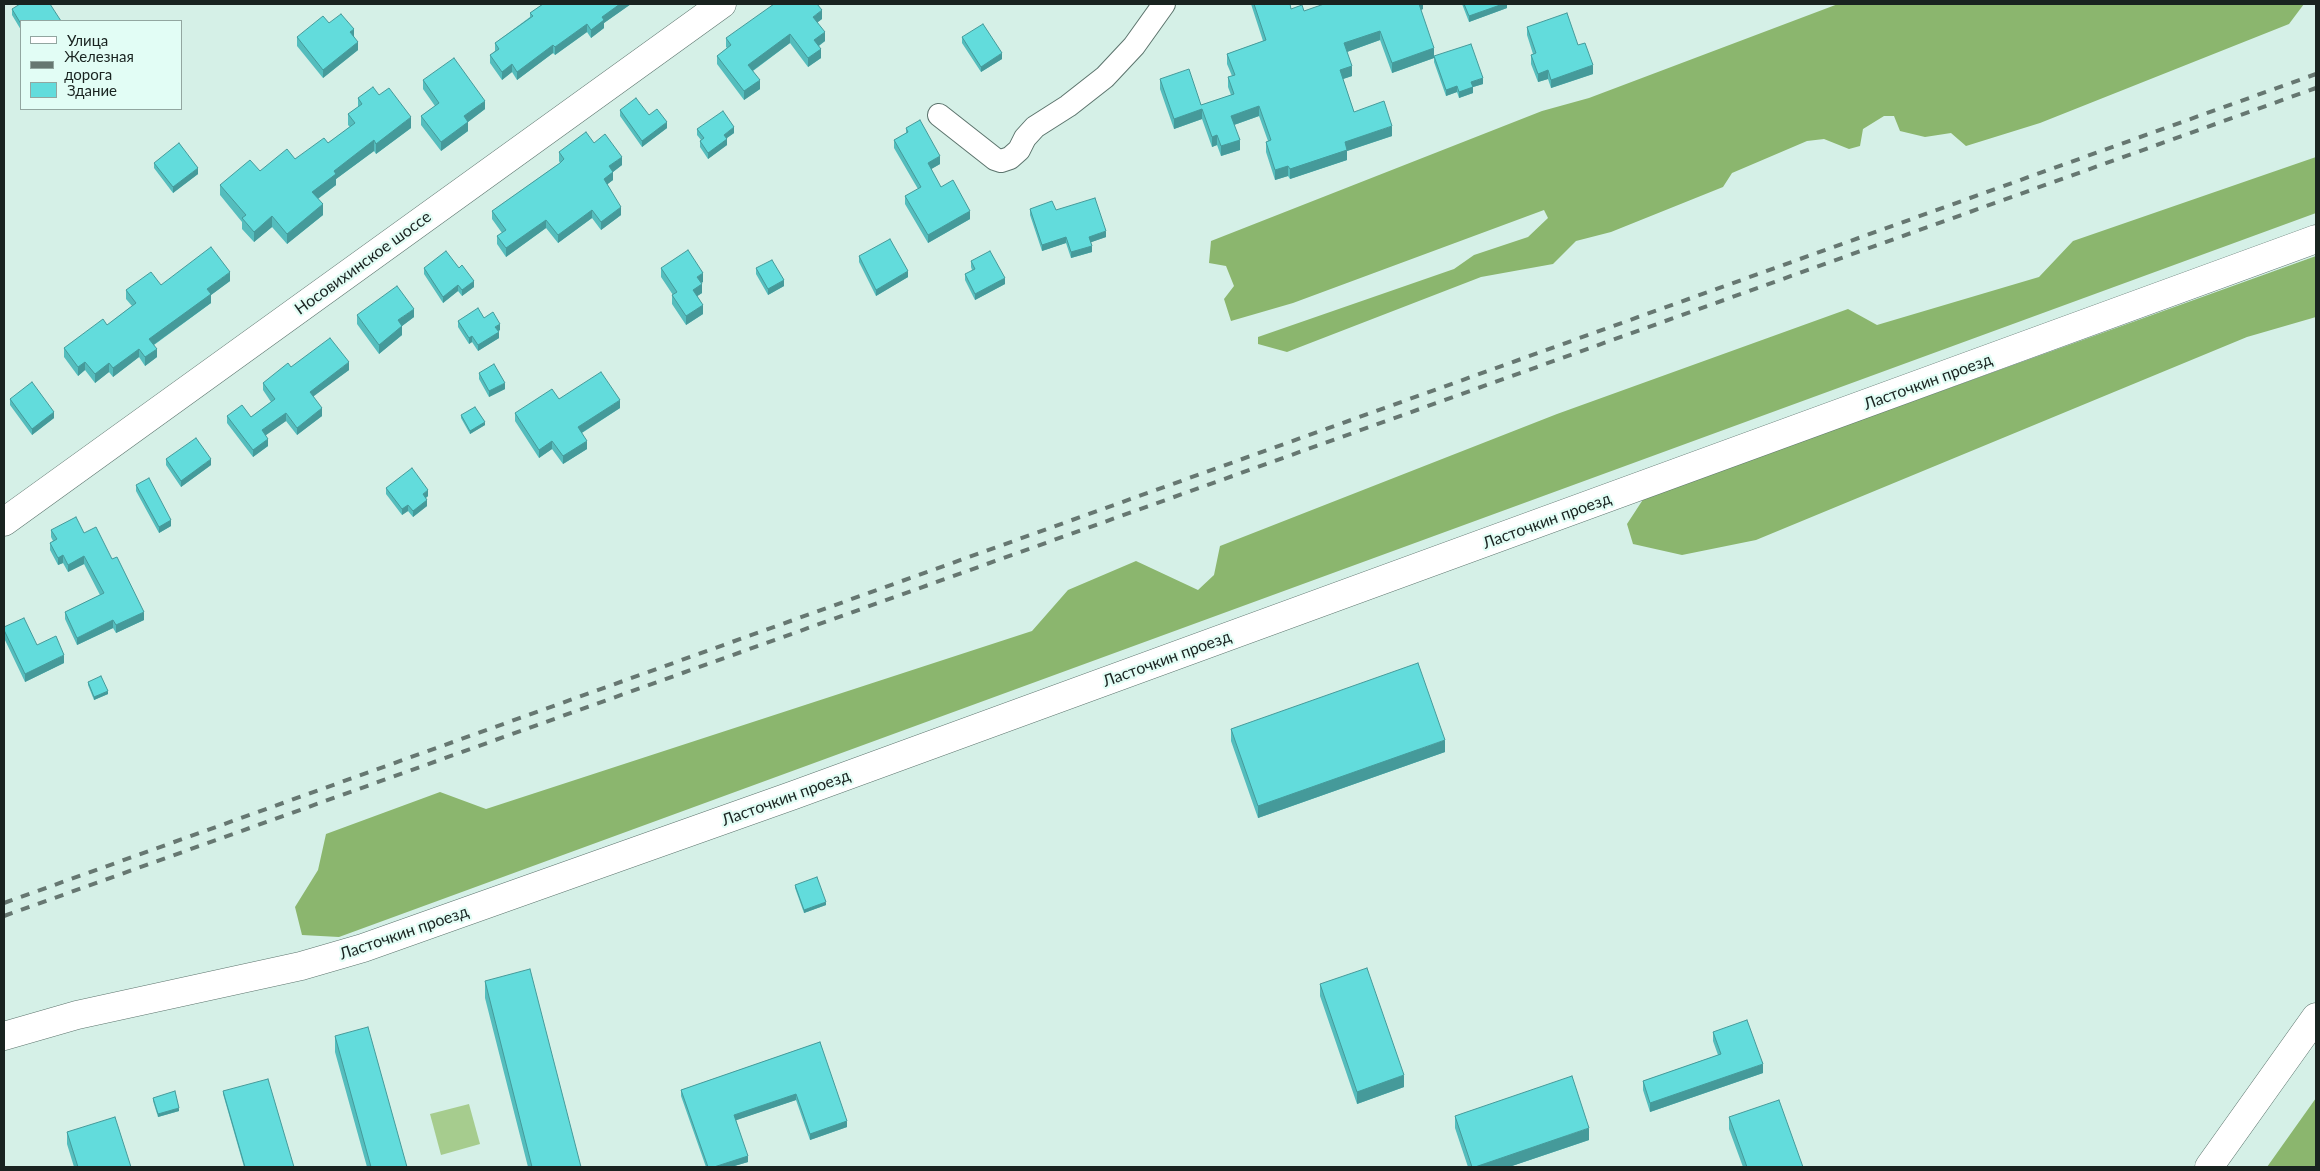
<!DOCTYPE html>
<html>
<head>
<meta charset="utf-8">
<style>
  body { margin:0 }
  #map { position:relative; width:2320px; height:1171px; overflow:hidden; background:#d5f0e7; font-family:Lato,sans-serif }
  canvas { display:block }
  .frame { position:absolute; inset:0; border:5px solid #192320; pointer-events:none }
  .legend { position:absolute; left:20px; top:20px; width:162px; height:90px; box-sizing:border-box; background:#e2fdf5; border:1px solid #92a6a0; margin:0; padding:6px 9px; list-style:none; font-size:15px; color:#192320 }
  .legend li { display:flex; align-items:center; gap:10px; height:25px }
  .legend b { width:25px; border:1px solid #92a6a0 }
</style>
</head>
<body>
<div id="map">
<canvas width="2320" height="1171"></canvas>
<div class="frame"></div>
<ul class="legend">
<li><b style="height:6px;background:#fff"></b>Улица</li>
<li><b style="height:6px;background:#667771"></b>Железная дорога</li>
<li><b style="height:14px;background:#62dcdc"></b>Здание</li>
</ul>
</div>
<script>
const g = document.querySelector('canvas').getContext('2d');
g.lineJoin = 'round';
function paint(path, color) {
  g.fillStyle = color;
  g.fill(path, 'evenodd');
}
function poly(rows) {
  const path = new Path2D();
  for (const r of rows) {
    path.moveTo(r[0], r[1]);
    for (let i = 2; i < r.length; i += 2) path.lineTo(r[i], r[i + 1]);
  }
  return path;
}
function stroke(path, color, width, dash) {
  g.strokeStyle = color;
  g.lineWidth = width;
  g.lineCap = dash ? 'butt' : 'round';
  g.setLineDash(dash || []);
  g.stroke(path);
}
function write(font, color, halo, rows, align = 'center') {
  g.font = font + ' Lato,sans-serif';
  g.lineWidth = 4.5;
  g.setLineDash([]);
  g.textBaseline = 'middle';
  g.strokeStyle = halo;
  g.fillStyle = color;
  for (const [text, x, y, turn = 0] of rows) {
    g.save();
    g.translate(x, y);
    g.rotate((+turn || 0) * Math.PI / 180);
    g.textAlign = isNaN(turn) ? turn : align;
    if (halo) g.strokeText(text, 0, 0);
    g.fillText(text, 0, 0);
    g.restore();
  }
}
paint(poly([
  [469,1104,480,1144,441,1155,430,1114]
]), '#a6cc8e');
paint(poly([
  [1838,4,2304,4,2289,24,2040,123,1966,146,1951,133,1925,137,1900,131,1894,116,1884,116,1863,129,1860,146,1849,149,1824,139,1807,141,1732,173,1723,187,1611,232,1576,241,1553,264,1481,277,1287,352,1258,344,1258,337,1454,269,1474,255,1528,237,1548,218,1544,210,1293,303,1231,321,1224,299,1234,286,1226,266,1209,263,1211,241,1542,111,1589,98],
  [2316,157,2316,213,339,937,302,935,295,907,318,870,326,834,440,792,486,809,1032,631,1068,590,1136,561,1198,590,1214,575,1220,546,1557,414,1848,309,1877,325,2039,277,2073,241],
  [2316,256,2316,317,2247,337,1756,540,1682,555,1633,544,1627,524,1644,498],
  [2316,1098,2316,1167,2267,1167]
]), '#8bb66e');
const street = poly([
  [939,115,995,159,1001,161,1010,158,1019,150,1025,138,1035,127,1068,106,1105,77,1134,46,1164,4]
]);
const secondary = poly([
  [4,522,722,4],
  [4,1036,77,1015,301,966,363,948,794,795,2316,239],
  [2209,1167,2316,1017]
]);
stroke(street, '#5c746d', 24);
stroke(secondary, '#5c746d', 29);
stroke(street, '#fff', 22);
stroke(secondary, '#fff', 28);
stroke(poly([
  [4,903,2316,74],
  [4,916,2316,88]
]), '#667771', 4, [9, 9]);
paint(poly([
  [543,4,631,4,604,23,604,28,591,38,587,32,555,55,553,53,517,80,512,72,502,80,490,63,490,55,495,51,495,43,530,17,530,13],
  [1251,4,1290,4,1291,9,1304,11,1423,4,1423,9,1421,10,1434,56,1483,84,1473,87,1473,93,1459,98,1457,92,1446,96,1434,62,1434,58,1392,73,1380,40,1347,52,1352,76,1343,79,1354,112,1392,136,1347,151,1347,160,1290,179,1288,176,1275,180,1266,152,1266,142,1268,141,1259,116,1234,125,1240,150,1221,156,1217,145,1212,147,1202,119,1174,129,1160,89,1160,79,1201,105,1231,95,1228,87,1228,77,1232,76,1227,64,1227,54,1263,41],
  [1462,4,1507,4,1507,8,1469,22],
  [12,9,21,21,21,30,12,15],
  [822,19,817,22,825,41,819,46,821,58,808,67,790,43,753,71,760,89,744,100,717,64,717,56,727,48,726,47,726,38],
  [329,23,354,36,358,50,323,78,297,46,297,37],
  [1527,27,1578,45,1593,74,1551,88,1548,79,1538,82,1531,64,1531,55,1533,54,1527,35],
  [962,37,1002,59,981,72,962,43],
  [423,80,485,109,468,122,468,131,441,151,421,125,421,116,435,106,423,89],
  [379,95,411,128,376,154,374,151,336,179,336,185,318,199,323,215,287,244,272,227,254,242,242,229,242,222,220,195,220,185,295,159,328,143,350,127,348,125,348,114,358,107,358,98],
  [620,110,649,115,667,128,642,147,620,116],
  [906,128,940,164,931,169,941,187,970,219,928,243,905,204,905,196,918,189,894,148,894,140,906,134],
  [697,129,734,133,727,138,727,145,708,159,700,147,700,141,701,140,697,135],
  [594,143,622,165,613,172,613,180,607,184,621,215,601,230,592,218,558,243,546,228,506,257,497,244,497,236,502,233,492,219,492,211,560,163,559,161,559,152],
  [154,163,198,174,173,193,154,168],
  [1030,209,1056,210,1106,237,1091,242,1092,252,1071,258,1066,243,1042,251,1030,215],
  [859,256,908,277,876,296,859,262],
  [971,261,1005,284,975,300,965,280,965,274,972,270,971,267],
  [424,268,474,287,462,296,458,291,443,303,424,274],
  [661,268,703,282,701,283,702,293,697,296,703,314,686,325,672,304,672,295,673,295,661,277],
  [756,268,784,286,768,295,756,274],
  [230,281,211,295,211,303,154,345,157,357,145,366,139,357,113,377,109,372,95,383,85,370,78,376,64,357,64,348,107,325,132,306,126,299,126,290,161,285],
  [357,315,414,317,402,326,402,335,379,354,357,324],
  [484,318,500,330,498,331,499,338,478,351,472,342,469,344,458,327,458,321],
  [291,367,349,370,313,396,322,416,297,435,286,421,265,435,268,446,253,457,227,423,227,416,251,417,271,402,263,390,263,383],
  [479,373,505,389,489,397,479,379],
  [10,399,54,418,32,435,10,405],
  [559,399,620,408,582,433,587,449,563,464,552,449,539,458,515,421,515,413],
  [461,415,485,425,470,434,461,418],
  [166,459,211,465,181,487,166,465],
  [136,485,171,526,159,533,136,491],
  [386,488,428,496,426,498,427,506,413,517,408,511,402,515,386,494],
  [51,530,84,533,144,620,116,633,113,628,77,645,65,619,65,612,100,595,84,564,68,572,63,563,58,565,50,550,50,543,53,541,51,537],
  [4,627,37,645,64,663,25,682,4,638],
  [88,682,108,694,94,700,88,685],
  [1231,729,1445,752,1258,818,1231,741],
  [795,885,826,905,804,913,795,888],
  [485,981,581,1167,528,1167,485,998],
  [1320,984,1404,1087,1357,1104,1320,996],
  [1713,1032,1763,1073,1650,1112,1643,1090,1643,1081,1718,1055,1713,1041],
  [335,1036,407,1167,367,1167,335,1052],
  [820,1042,847,1127,810,1140,796,1100,736,1120,748,1162,731,1167,706,1167,681,1096,681,1090],
  [223,1091,294,1167,244,1167,223,1094],
  [153,1098,179,1111,158,1117,153,1101],
  [1455,1116,1589,1140,1509,1167,1468,1167,1455,1128],
  [1729,1117,1803,1167,1743,1167,1729,1129],
  [67,1132,131,1167,74,1167,67,1144]
]), '#54bdbd');
paint(poly([
  [620,4,631,4,604,23,604,28,591,38,591,30,602,17],
  [1418,4,1423,4,1423,9,1418,11],
  [1503,4,1507,4,1507,8,1469,22,1469,16],
  [822,10,822,19,813,26,813,17],
  [587,24,587,32,555,55,555,47],
  [354,29,354,38,350,32],
  [1380,31,1380,40,1344,53,1344,43],
  [825,32,825,41,814,49,814,40],
  [790,34,790,43,748,74,748,65],
  [358,42,358,50,323,78,323,70],
  [553,45,553,53,517,80,517,72],
  [1434,48,1434,58,1392,73,1392,63],
  [821,49,821,58,808,67,808,58],
  [1002,53,1002,59,981,72,981,67],
  [512,64,512,72,502,80,502,72],
  [1593,65,1593,74,1551,88,1551,80],
  [1352,66,1352,76,1340,80,1340,70],
  [1548,70,1548,79,1538,82,1538,74],
  [1483,78,1483,84,1473,87,1473,93,1459,98,1459,92,1471,82],
  [760,80,760,89,744,100,744,91],
  [1457,86,1457,92,1446,96,1446,90],
  [485,101,485,109,464,125,464,116],
  [1259,106,1259,116,1231,126,1231,116],
  [1202,109,1202,119,1174,129,1174,119],
  [411,117,411,128,376,154,376,144],
  [468,122,468,131,441,151,441,142],
  [667,122,667,128,642,147,642,141],
  [1392,126,1392,136,1347,151,1347,160,1290,179,1290,169,1345,142],
  [734,127,734,133,724,140,724,135],
  [1217,135,1217,145,1212,147,1212,137],
  [727,139,727,145,708,159,708,153],
  [374,140,374,151,336,179,336,185,312,203,312,192,334,171],
  [1240,140,1240,150,1221,156,1221,146],
  [940,156,940,164,928,171,928,163],
  [622,157,622,165,609,175,609,166],
  [1288,166,1288,176,1275,180,1275,170],
  [198,168,198,174,173,193,173,187],
  [613,172,613,180,604,187,604,179],
  [323,204,323,215,287,244,287,234],
  [621,207,621,215,601,230,601,222],
  [592,210,592,218,558,243,558,235],
  [970,211,970,219,928,243,928,235],
  [272,216,272,227,254,242,254,232],
  [546,220,546,228,506,257,506,248],
  [1106,231,1106,237,1089,243,1089,237],
  [1066,237,1066,243,1042,251,1042,245],
  [1092,246,1092,252,1071,258,1071,252],
  [908,271,908,277,876,296,876,290],
  [230,272,230,281,211,295,211,303,149,348,149,339,207,289],
  [703,273,703,282,697,285,697,277],
  [1005,278,1005,284,975,300,975,294],
  [784,280,784,286,768,295,768,289],
  [474,281,474,287,462,296,462,290],
  [702,284,702,293,693,299,693,290],
  [458,285,458,291,443,303,443,297],
  [703,305,703,314,686,325,686,316],
  [414,309,414,317,398,329,398,320],
  [500,324,500,330,495,333,495,327],
  [402,326,402,335,379,354,379,345],
  [499,332,499,338,478,351,478,345],
  [472,336,472,342,469,344,469,338],
  [139,349,139,357,113,377,113,368],
  [157,349,157,357,145,366,145,357],
  [85,362,85,370,78,376,78,367],
  [349,362,349,370,310,399,310,392],
  [109,363,109,372,95,383,95,374],
  [505,383,505,389,489,397,489,391],
  [620,400,620,408,578,435,578,427],
  [322,408,322,416,297,435,297,428],
  [54,412,54,418,32,435,32,429],
  [286,413,286,421,262,438,262,430],
  [485,422,485,425,470,434,470,431],
  [268,439,268,446,253,457,253,450],
  [552,441,552,449,539,458,539,450],
  [587,441,587,449,563,464,563,456],
  [211,459,211,465,181,487,181,481],
  [428,490,428,496,423,500,423,494],
  [427,500,427,506,413,517,413,511],
  [408,505,408,511,402,515,402,509],
  [171,520,171,526,159,533,159,527],
  [63,555,63,563,58,565,58,558],
  [84,556,84,564,68,572,68,565],
  [144,612,144,620,116,633,116,625],
  [113,620,113,628,77,645,77,638],
  [64,655,64,663,25,682,25,674],
  [108,691,108,694,94,700,94,697],
  [1445,740,1445,752,1258,818,1258,806],
  [826,902,826,905,804,913,804,910],
  [1763,1064,1763,1073,1650,1112,1650,1103],
  [1404,1075,1404,1087,1357,1104,1357,1092],
  [796,1094,796,1100,734,1121,734,1115],
  [179,1108,179,1111,158,1117,158,1114],
  [847,1121,847,1127,810,1140,810,1134],
  [1589,1128,1589,1140,1509,1167,1475,1167],
  [748,1156,748,1162,731,1167,714,1167]
]), '#459a9a');
const building = poly([
  [20,4,50,4,61,21,21,21,21,24,12,9,20,4],
  [543,4,620,4,602,17,604,20,591,30,587,24,555,47,553,45,517,72,512,64,502,72,490,55,499,49,495,43,533,16,530,13,543,4],
  [774,4,817,4,822,10,813,17,825,32,814,40,821,49,808,58,790,34,748,65,760,80,744,91,717,56,731,45,726,38,774,4],
  [1254,4,1290,4,1291,9,1302,5,1304,11,1324,4,1419,4,1434,48,1392,63,1380,31,1344,43,1352,66,1340,70,1354,112,1384,101,1392,126,1345,142,1347,150,1290,169,1288,166,1275,170,1266,142,1271,140,1259,106,1231,116,1240,140,1221,146,1217,135,1212,137,1202,109,1174,119,1160,79,1189,69,1201,105,1234,94,1228,77,1235,75,1227,54,1266,40,1254,4],
  [1464,4,1503,4,1469,16,1464,4],
  [1567,13,1578,45,1585,43,1593,65,1551,80,1548,70,1538,74,1531,55,1536,53,1527,27,1567,13],
  [341,14,354,29,350,32,358,42,323,70,297,37,323,16,329,23,341,14],
  [983,24,1002,53,981,67,962,37,983,24],
  [1471,44,1483,78,1471,82,1473,87,1459,92,1457,86,1446,90,1434,56,1471,44],
  [454,58,485,101,464,116,468,122,441,142,421,116,439,103,423,80,454,58],
  [373,87,379,95,389,88,411,117,376,144,374,140,334,171,336,174,312,192,323,204,287,234,272,216,254,232,242,218,246,215,220,185,250,160,260,171,287,149,295,159,324,138,328,143,355,123,348,114,362,104,358,98,373,87],
  [636,98,649,115,657,109,667,122,642,141,620,110,636,98],
  [723,111,734,127,724,135,727,139,708,153,700,141,704,138,697,129,723,111],
  [920,120,940,156,928,163,941,187,953,180,970,211,928,235,905,196,921,187,894,140,908,132,906,128,920,120],
  [586,132,594,143,605,134,622,157,609,166,613,172,604,179,621,207,601,222,592,210,558,235,546,220,506,248,497,236,506,230,492,211,560,163,564,159,559,152,586,132],
  [179,143,198,168,173,187,154,163,179,143],
  [1095,198,1106,231,1089,237,1092,246,1071,252,1066,237,1042,245,1030,209,1052,201,1056,210,1095,198],
  [890,239,908,271,876,290,859,256,890,239],
  [211,247,230,272,207,289,211,294,149,339,157,349,145,357,139,349,113,368,109,363,95,374,85,362,78,367,64,348,103,319,107,325,136,303,126,290,151,272,161,285,211,247],
  [688,250,703,273,697,277,702,284,693,290,703,305,686,316,672,295,677,292,661,268,688,250],
  [446,251,459,268,462,265,474,281,462,290,458,285,443,297,424,268,446,251],
  [990,251,1005,278,975,294,965,274,975,269,971,261,990,251],
  [772,260,784,280,768,289,756,268,772,260],
  [397,286,414,309,398,320,402,326,379,345,357,315,397,286],
  [478,308,484,318,493,312,500,324,495,327,499,332,478,345,472,336,469,338,458,321,478,308],
  [330,338,349,362,310,392,322,408,297,428,286,413,262,430,268,439,253,450,227,416,242,405,251,417,275,399,263,383,288,363,291,367,330,338],
  [494,364,505,383,489,391,479,373,494,364],
  [601,372,620,400,578,427,587,441,563,456,552,441,539,450,515,413,552,389,559,399,601,372],
  [32,382,54,412,32,429,10,399,32,382],
  [475,407,485,422,470,431,461,415,475,407],
  [196,438,211,459,181,481,166,459,196,438],
  [412,468,428,490,423,494,427,500,413,511,408,505,402,509,386,488,412,468],
  [149,478,171,520,159,527,136,485,149,478],
  [76,517,84,533,96,527,112,559,117,557,144,612,116,625,113,620,77,638,65,612,104,593,84,556,68,565,63,555,58,558,50,543,57,539,51,530,76,517],
  [24,618,37,645,56,636,64,655,25,674,4,630,4,627,24,618],
  [1418,663,1445,740,1258,806,1231,729,1418,663],
  [101,676,108,691,94,697,88,682,101,676],
  [817,877,826,902,804,910,795,885,817,877],
  [1367,968,1404,1075,1357,1092,1320,984,1367,968],
  [530,969,581,1167,532,1167,485,981,530,969],
  [1747,1020,1763,1064,1650,1103,1643,1081,1721,1054,1713,1032,1747,1020],
  [368,1027,407,1167,371,1167,335,1036,368,1027],
  [820,1042,847,1121,810,1134,796,1094,734,1115,748,1156,714,1167,708,1167,681,1090,820,1042],
  [1572,1076,1589,1128,1475,1167,1472,1167,1455,1116,1572,1076],
  [268,1079,294,1167,245,1167,223,1091,268,1079],
  [175,1091,179,1108,158,1114,153,1098,175,1091],
  [1779,1100,1803,1167,1747,1167,1729,1117,1779,1100],
  [115,1117,131,1167,78,1167,67,1132,115,1117]
]);
paint(building, '#62dcdc');
stroke(building, '#459a9a', 1);
write('16px', '#192320', '#e2fdf5', [
  ["Носовихинское шоссе",363,263,-36],
  ["Ласточкин проезд",1928,382,-20],
  ["Ласточкин проезд",1547,521,-20],
  ["Ласточкин проезд",1167,659,-20],
  ["Ласточкин проезд",786,798,-20],
  ["Ласточкин проезд",404,933,-19]
]);
</script>
</body>
</html>
